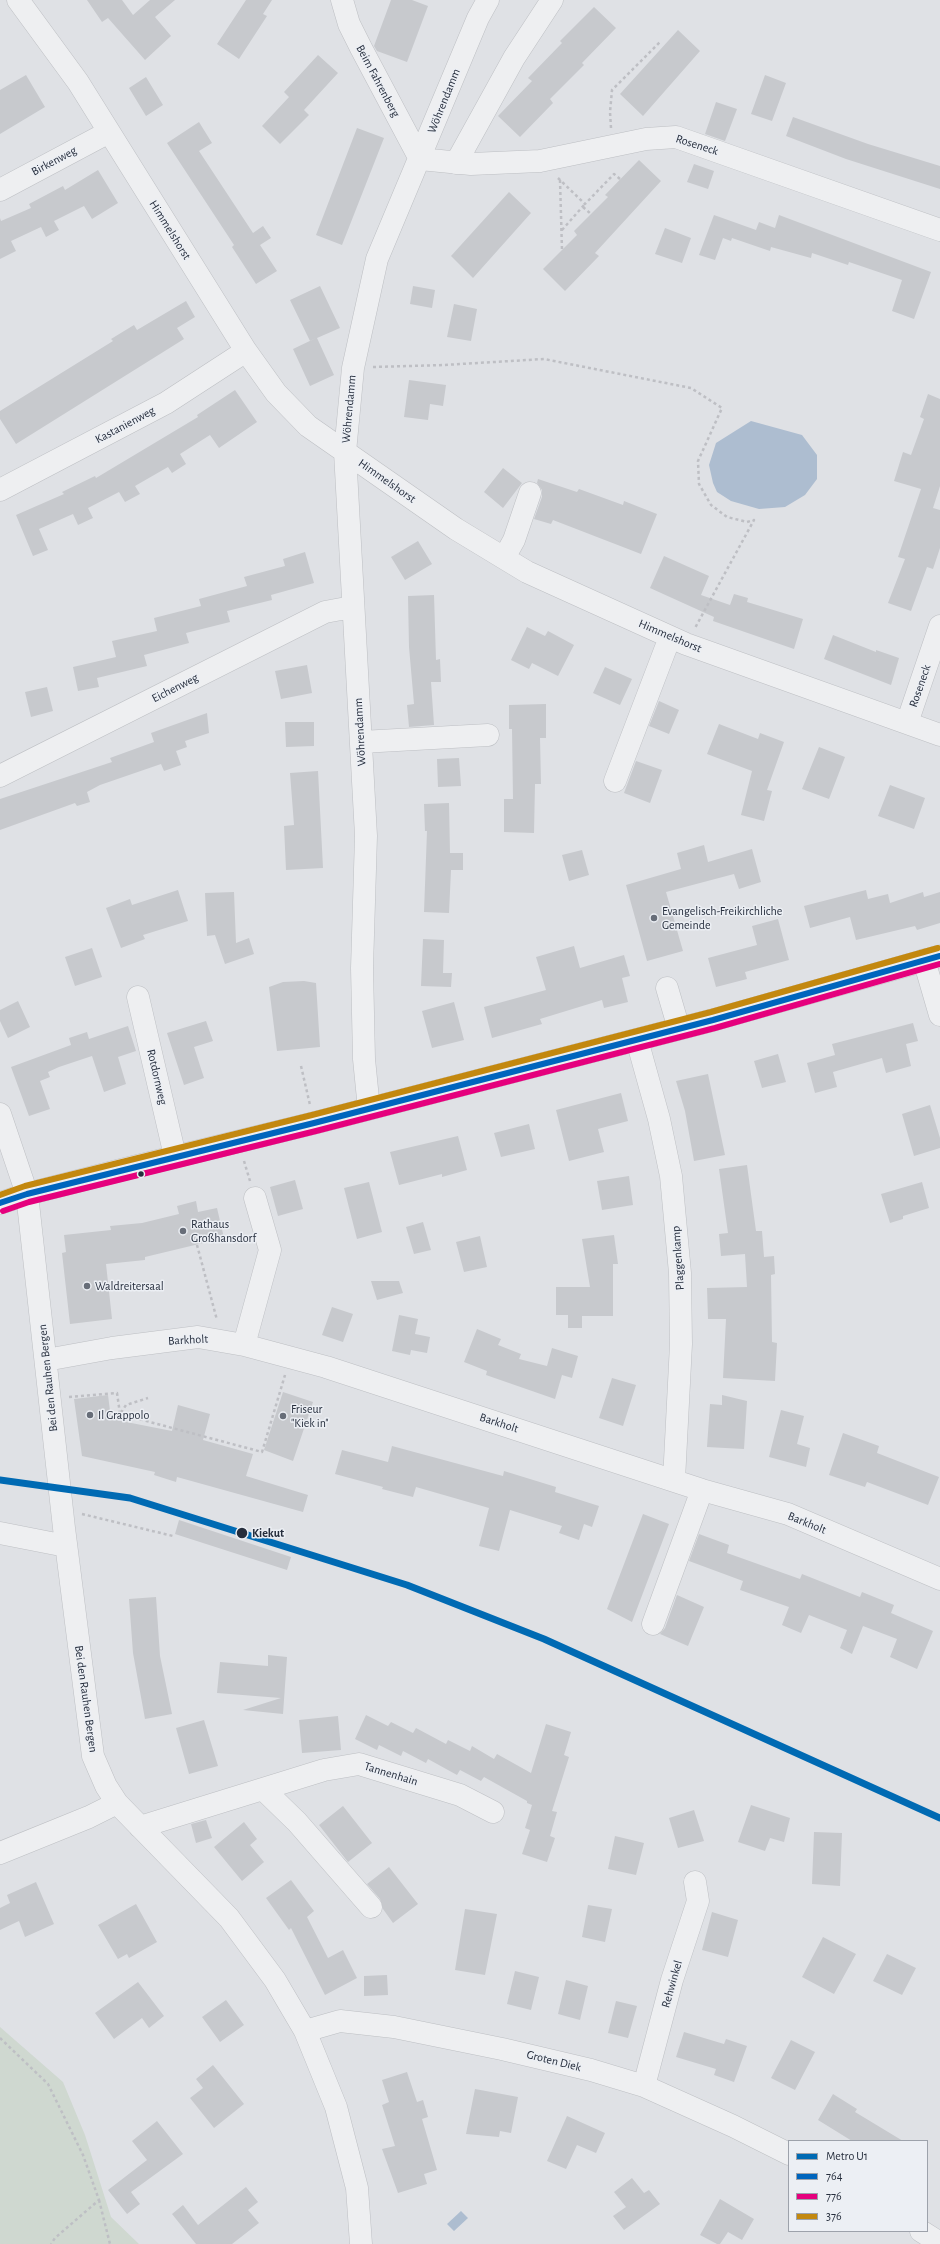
<!DOCTYPE html>
<html>
<head>
<meta charset="utf-8">
<style>
  body { margin:0 }
  #map { position:relative; width:940px; height:2244px; overflow:hidden; background:#dfe1e5; font-family:"Alegreya Sans",sans-serif }
  canvas { display:block }
  .legend { position:absolute; left:788px; top:2140px; width:140px; height:92px; box-sizing:border-box; background:#eceff4; border:1px solid #9da2ab; margin:0; padding:5px 7px; list-style:none; font-size:12px; color:#262e3d }
  .legend li { display:flex; align-items:center; gap:8px; height:20px }
  .legend b { width:20px; border:1px solid #9da2ab }
</style>
</head>
<body>
<div id="map">
<canvas width="940" height="2244"></canvas>
<ul class="legend">
<li><b style="height:5px;background:#006ab3"></b>Metro U1</li>
<li><b style="height:5px;background:#0065bd"></b>764</li>
<li><b style="height:5px;background:#e5007d"></b>776</li>
<li><b style="height:5px;background:#c3880f"></b>376</li>
</ul>
</div>
<script>
const g = document.querySelector('canvas').getContext('2d');
g.lineJoin = 'round';
function paint(path, color) {
  g.fillStyle = color;
  g.fill(path, 'evenodd');
}
function poly(rows) {
  const path = new Path2D();
  for (const r of rows) {
    path.moveTo(r[0], r[1]);
    for (let i = 2; i < r.length; i += 2) path.lineTo(r[i], r[i + 1]);
  }
  return path;
}
function stroke(path, color, width, dash) {
  g.strokeStyle = color;
  g.lineWidth = width;
  g.lineCap = dash ? 'butt' : 'round';
  g.setLineDash(dash || []);
  g.stroke(path);
}
function write(font, color, halo, rows, align = 'center') {
  g.font = font + ' "Alegreya Sans",sans-serif';
  g.lineWidth = 3;
  g.setLineDash([]);
  g.textBaseline = 'middle';
  g.strokeStyle = halo;
  g.fillStyle = color;
  for (const [text, x, y, turn = 0] of rows) {
    g.save();
    g.translate(x, y);
    g.rotate((+turn || 0) * Math.PI / 180);
    g.textAlign = isNaN(turn) ? turn : align;
    if (halo) g.strokeText(text, 0, 0);
    g.fillText(text, 0, 0);
    g.restore();
  }
}
paint(poly([
  [0,2027,63,2082,85,2135,111,2217,139,2244,0,2244]
]), '#cfd8d0');
paint(poly([
  [751,421,802,435,817,455,817,479,805,495,785,507,759,509,731,501,717,492,713,483,709,465,716,443],
  [461,2211,468,2218,454,2231,447,2224]
]), '#adbdd0');
paint(poly([
  [87,0,122,0,133,15,150,0,175,0,155,17,171,36,145,60,108,18,102,22],
  [246,0,272,0,263,14,267,16,239,59,217,44],
  [391,0,412,0,428,6,407,62,377,51,374,46],
  [594,7,616,28,582,63,584,65,550,99,553,103,520,137,498,116,532,81,528,78,562,43,560,41],
  [678,30,700,51,643,116,620,94],
  [318,55,338,73,304,110,309,115,280,144,262,126,289,97,284,92],
  [26,75,45,107,0,134,0,90],
  [765,75,786,83,772,121,751,114],
  [146,77,163,105,146,116,129,88],
  [716,102,737,109,725,141,705,134],
  [793,117,868,144,940,166,940,189,846,159,786,136],
  [199,122,212,143,199,151,253,233,263,226,271,238,260,245,277,271,256,284,232,247,234,245,167,143],
  [357,128,384,138,342,245,316,235],
  [639,160,661,181,595,253,599,256,565,291,543,269,577,235,574,231,608,197,605,195],
  [694,164,714,171,708,189,687,182],
  [98,170,118,203,92,219,84,206,54,221,59,230,46,237,41,227,11,241,16,251,0,259,0,218,1,221,31,208,29,204,63,186,65,190],
  [509,192,531,213,473,278,451,256],
  [714,215,756,230,759,222,775,228,779,215,931,272,914,319,892,311,902,280,849,262,848,265,812,253,811,258,771,247,770,251,732,238,731,241,723,238,715,260,699,255],
  [665,228,691,238,682,263,655,254],
  [320,286,340,328,317,338,334,375,310,386,293,349,316,338,310,341,290,300],
  [413,286,435,290,432,308,410,304],
  [186,301,195,317,177,328,184,339,16,444,0,419,0,411,113,341,111,339,134,325,137,330],
  [454,304,477,309,471,341,447,337],
  [409,380,446,385,443,406,430,404,428,420,404,417],
  [235,390,257,422,219,448,210,435,180,454,186,464,172,473,168,467,135,486,140,494,125,502,119,492,88,508,93,518,78,525,73,514,39,529,48,550,33,556,16,515,64,494,62,492,95,476,96,478,198,417,197,415],
  [928,394,940,399,940,486,933,508,940,510,940,548,933,569,927,567,911,611,888,603,905,559,898,557,921,489,894,481,903,452,911,455,924,419,920,417],
  [503,468,522,483,503,508,484,492],
  [538,479,577,492,579,489,623,505,624,501,657,514,641,554,553,520,551,524,534,519,542,497,542,490,537,483],
  [418,541,432,564,405,580,391,557],
  [305,552,314,583,271,595,272,600,227,611,230,622,186,633,189,643,144,655,147,666,97,678,99,687,78,691,73,667,116,657,112,641,157,631,154,618,201,606,199,599,247,586,244,577,285,566,283,559],
  [664,556,709,576,701,595,730,605,734,594,748,598,747,602,803,619,794,649,713,621,714,617,650,588],
  [434,595,436,660,440,659,441,682,431,682,434,725,409,727,407,705,414,704,409,647,408,596],
  [527,627,545,636,548,631,574,645,558,676,532,663,529,669,511,660],
  [833,635,876,652,876,650,899,658,891,685,824,659],
  [307,665,312,693,281,699,275,671],
  [605,667,632,679,620,705,593,693],
  [47,687,53,711,31,717,25,692],
  [659,701,679,710,669,734,649,726],
  [546,704,546,738,540,738,541,784,535,784,534,833,504,832,504,799,513,799,512,729,509,729,509,705],
  [207,713,209,733,185,741,187,747,176,751,181,765,164,771,161,764,100,785,87,792,90,802,77,806,75,803,0,830,0,799,112,762,110,758,154,742,151,733],
  [285,722,314,722,314,746,286,747],
  [719,724,758,739,760,733,784,742,767,790,772,791,764,821,741,815,752,771,707,754],
  [819,747,845,757,829,799,802,789],
  [459,758,461,786,438,787,437,759],
  [636,761,662,770,650,803,624,793],
  [318,771,323,868,286,870,284,826,294,825,290,773],
  [890,785,925,798,914,829,878,816],
  [449,803,450,853,463,853,463,870,451,870,449,913,424,912,427,831,425,831,424,804],
  [704,845,708,862,752,849,761,882,739,889,734,874,666,892,683,951,647,961,626,885,681,869,677,853],
  [582,850,589,875,569,881,562,855],
  [178,890,188,921,143,935,145,939,121,948,106,908,130,899,132,905],
  [866,890,868,899,888,894,890,903,923,892,924,897,940,892,940,923,917,930,915,926,856,940,850,917,810,928,804,906],
  [234,892,236,943,249,938,254,954,225,964,215,935,207,936,205,893],
  [778,919,789,960,745,972,747,979,716,987,708,958,757,945,752,926],
  [423,939,444,940,443,973,452,973,451,987,421,986],
  [574,946,580,968,624,955,630,976,622,978,628,1002,604,1008,602,1000,540,1019,542,1024,492,1038,484,1007,546,990,536,957],
  [92,948,102,977,75,986,65,957],
  [304,981,316,983,320,1047,277,1051,269,987,283,982],
  [18,1001,30,1027,8,1038,0,1021,0,1010],
  [454,1002,464,1040,432,1048,422,1011],
  [206,1021,213,1041,194,1047,204,1078,184,1085,167,1033],
  [913,1023,918,1041,906,1044,911,1066,886,1073,882,1058,833,1072,837,1087,815,1093,807,1063,835,1055,832,1044],
  [128,1026,136,1051,118,1057,126,1084,104,1092,92,1056,59,1067,48,1072,50,1077,40,1081,50,1109,29,1116,11,1067,71,1045,69,1038,87,1032,89,1039],
  [778,1054,786,1082,762,1088,754,1061],
  [708,1074,725,1155,694,1161,685,1111,676,1081],
  [621,1093,628,1121,598,1129,604,1152,569,1161,556,1110],
  [930,1105,940,1138,940,1148,914,1156,902,1114],
  [529,1124,535,1149,501,1157,494,1133],
  [458,1136,467,1170,442,1177,442,1174,399,1185,390,1152],
  [747,1165,756,1231,762,1231,764,1257,774,1256,775,1274,771,1275,772,1342,777,1343,775,1381,723,1378,726,1319,708,1319,707,1288,747,1287,745,1254,721,1256,719,1234,728,1233,719,1169],
  [629,1176,633,1205,602,1210,597,1181],
  [295,1180,303,1209,278,1216,270,1187],
  [369,1182,382,1232,357,1239,344,1188],
  [922,1182,929,1208,903,1216,903,1219,890,1223,881,1194],
  [196,1201,198,1212,217,1208,224,1238,145,1257,145,1260,106,1264,112,1319,70,1324,62,1253,66,1252,64,1235,111,1230,110,1226,142,1223,179,1214,177,1206],
  [423,1222,431,1250,414,1254,406,1227],
  [614,1235,618,1264,613,1264,613,1316,582,1316,582,1328,568,1328,568,1315,556,1315,556,1287,590,1287,582,1239],
  [480,1236,487,1267,464,1272,456,1242],
  [371,1281,399,1281,403,1293,377,1300],
  [332,1307,353,1314,343,1342,322,1335],
  [399,1315,418,1319,415,1334,430,1337,427,1353,411,1350,410,1355,392,1351],
  [477,1329,501,1339,498,1345,521,1354,519,1359,547,1366,552,1348,578,1356,572,1378,562,1375,555,1399,486,1375,487,1371,464,1362],
  [612,1378,636,1385,623,1426,599,1418],
  [283,1392,313,1402,293,1461,264,1450],
  [108,1395,111,1419,172,1431,178,1405,210,1414,203,1440,253,1454,246,1476,308,1495,303,1512,177,1477,176,1482,154,1475,155,1472,82,1456,74,1399],
  [722,1395,747,1401,744,1449,707,1447,710,1404,722,1405],
  [781,1410,804,1416,797,1444,810,1448,806,1467,769,1457],
  [843,1433,879,1446,877,1453,939,1477,928,1505,867,1482,865,1487,829,1475],
  [392,1446,503,1476,504,1471,556,1487,555,1492,599,1506,592,1527,584,1524,579,1540,559,1533,562,1526,510,1510,499,1551,479,1546,489,1508,416,1487,413,1497,382,1489,383,1487,335,1474,342,1450,388,1462],
  [643,1514,669,1524,632,1622,607,1609],
  [179,1520,291,1557,287,1570,175,1534],
  [699,1534,729,1545,727,1553,800,1579,802,1574,860,1597,862,1592,894,1605,891,1613,933,1631,917,1669,890,1657,897,1639,863,1626,852,1654,840,1648,847,1630,809,1615,801,1633,782,1625,789,1607,740,1590,743,1581,689,1561],
  [677,1595,704,1607,688,1646,660,1634,665,1628],
  [156,1597,160,1656,172,1714,145,1719,133,1653,129,1599],
  [268,1655,287,1657,283,1714,243,1710,281,1698,217,1693,220,1662,268,1666],
  [366,1715,388,1726,391,1722,413,1733,416,1728,446,1744,448,1740,470,1751,472,1746,494,1759,497,1754,531,1773,546,1724,571,1732,564,1755,569,1757,552,1811,557,1812,550,1836,555,1838,547,1862,522,1854,530,1830,525,1828,532,1805,527,1803,527,1801,484,1777,481,1781,460,1770,457,1775,428,1759,426,1763,403,1751,401,1756,379,1745,377,1750,355,1739],
  [338,1716,341,1750,302,1753,299,1720],
  [204,1720,218,1766,189,1774,176,1728],
  [751,1805,790,1818,784,1842,770,1838,765,1851,738,1842],
  [343,1806,372,1843,348,1862,319,1825],
  [694,1810,704,1841,678,1848,669,1818],
  [206,1820,212,1838,196,1843,191,1824],
  [244,1822,257,1839,250,1845,264,1862,242,1881,214,1847],
  [814,1832,842,1833,840,1886,812,1884],
  [615,1836,644,1843,636,1875,608,1869],
  [389,1867,418,1904,393,1923,383,1909,380,1899,367,1884],
  [291,1880,314,1911,307,1917,328,1958,343,1950,357,1978,325,1995,291,1928,289,1930,266,1898],
  [36,1882,54,1924,25,1937,19,1921,0,1930,0,1908,10,1903,7,1895],
  [136,1904,157,1942,129,1958,127,1954,118,1959,98,1925],
  [588,1905,612,1909,605,1942,582,1937],
  [465,1909,497,1914,485,1975,455,1970],
  [712,1912,738,1920,728,1957,702,1950],
  [823,1937,856,1954,834,1994,802,1977],
  [887,1954,916,1968,902,1995,873,1981],
  [515,1971,539,1977,531,2010,507,2004],
  [387,1975,388,1995,364,1996,364,1976],
  [566,1980,588,1986,580,2020,558,2014],
  [138,1982,164,2016,149,2028,142,2018,114,2039,95,2013],
  [226,2000,244,2025,220,2042,202,2017],
  [616,2001,637,2006,628,2038,608,2033],
  [684,2032,724,2044,726,2039,747,2046,734,2082,714,2075,716,2069,676,2057],
  [791,2040,815,2052,795,2090,771,2078],
  [213,2065,244,2104,214,2128,190,2098,203,2088,196,2079],
  [407,2072,417,2102,423,2100,428,2117,422,2119,437,2170,424,2174,427,2184,398,2193,382,2149,395,2146,382,2105,389,2102,382,2080],
  [475,2089,518,2097,511,2133,500,2131,499,2137,466,2134],
  [833,2094,857,2109,855,2112,903,2141,852,2141,818,2120],
  [567,2116,605,2133,596,2153,577,2145,566,2169,547,2161],
  [157,2121,183,2154,131,2192,140,2204,127,2214,108,2190,147,2160,132,2141],
  [632,2178,644,2193,649,2190,660,2204,624,2230,613,2216,626,2207,614,2192],
  [246,2187,258,2202,248,2210,259,2223,232,2244,196,2244,172,2214,183,2205,198,2225],
  [720,2199,754,2219,742,2240,728,2232,720,2244,717,2244,700,2235]
]), '#c7c9cd');
const minor = poly([
  [18,0,78,82,246,351,276,393,308,426,456,529,527,572,686,644,940,735],
  [342,0,349,24,361,48,420,159,471,164,540,161,646,139,676,137,940,230],
  [456,163,514,58,552,0],
  [0,190,109,132],
  [0,490,166,403,246,351],
  [504,558,514,540,530,493],
  [907,723,940,626],
  [361,742,488,735],
  [0,776,325,612,352,607],
  [615,781,670,637],
  [924,960,940,1015],
  [667,988,679,1029],
  [138,997,175,1156],
  [637,1040,659,1119,671,1176,680,1273,681,1344,674,1480],
  [369,1109,364,1059,362,968,366,836,345,452,353,368,377,259,478,18,488,0],
  [0,1114,27,1194,64,1528,93,1756,106,1786,117,1803,229,1918,275,1980,305,2031,336,2107,357,2188,361,2244],
  [0,1203,27,1194,125,1169,314,1123,713,1020,940,956],
  [244,1345,270,1250,255,1198],
  [46,1360,112,1348,198,1337,244,1345,326,1367,702,1490,788,1514,940,1579],
  [0,1533,66,1546],
  [653,1624,702,1490],
  [263,1789,297,1822,371,1907],
  [140,1827,324,1770,359,1764,460,1795,493,1812],
  [0,1853,89,1817,117,1803],
  [305,2031,340,2021,394,2027,502,2049,591,2070,644,2086,733,2126,789,2154],
  [644,2086,672,1980,698,1901,695,1882],
  [921,2231,940,2243]
]);
stroke(minor, '#bdbfc3', 23);
stroke(poly([
  [611,128,610,112,612,90,660,42],
  [558,178,585,204,614,174,620,179],
  [560,180,562,250],
  [583,207,591,214],
  [562,230,585,204],
  [373,367,444,365,544,359,691,388,722,408,698,461,699,484,711,505,727,517,747,522,754,520,695,628],
  [301,1066,310,1105],
  [244,1161,250,1181],
  [197,1245,217,1320],
  [69,1397,117,1393,120,1414,262,1452,285,1375],
  [111,1419,120,1414,126,1405,148,1398],
  [82,1514,173,1536],
  [0,2038,48,2084,83,2155,99,2200,55,2238,51,2244],
  [99,2200,110,2244]
]), '#bebfc4', 2.5, [3, 3]);
stroke(minor, '#eeeff1', 22);
stroke(poly([
  [0,1203,27,1194,314,1123,713,1020,940,956]
]), '#0065bd', 6);
stroke(poly([
  [3,1211,29,1202,316,1131,715,1028,940,964]
]), '#e5007d', 6);
stroke(poly([
  [0,1195,25,1186,312,1115,711,1012,938,948]
]), '#c3880f', 6);
stroke(poly([
  [0,1480,130,1498,407,1585,544,1639,940,1818]
]), '#006ab3', 7);
for (const [x, y, r, color] of [
  [654,918,4,"#676d78"],
  [141,1174,3.5,"#262e3d"],
  [183,1231,4,"#676d78"],
  [87,1286,4,"#676d78"],
  [90,1415,4,"#676d78"],
  [283,1416,4,"#676d78"],
  [242,1533,6,"#262e3d"]
]) {
  const dot = new Path2D();
  dot.arc(x, y, r, 0, 2 * Math.PI);
  g.fillStyle = color;
  g.fill(dot);
  stroke(dot, '#eceff4', 1.5);
}
write('12px', '#262e3d', '#eceff4', [
  ["Beim Fahrenberg",378,81,62],
  ["Wöhrendamm",444,101,-68],
  ["Roseneck",697,145,18],
  ["Birkenweg",54,161,-28],
  ["Himmelshorst",170,230,58],
  ["Wöhrendamm",349,409,-85],
  ["Kastanienweg",125,425,-28],
  ["Himmelshorst",387,481,35],
  ["Himmelshorst",670,636,23],
  ["Roseneck",920,686,-71],
  ["Eichenweg",175,688,-27],
  ["Wöhrendamm",360,732,-93],
  ["Rotdornweg",157,1077,77],
  ["Plaggenkamp",678,1258,-94],
  ["Barkholt",188,1340,-3],
  ["Bei den Rauhen Bergen",48,1378,-96],
  ["Barkholt",499,1423,18],
  ["Barkholt",807,1523,22],
  ["Bei den Rauhen Bergen",86,1699,82],
  ["Tannenhain",391,1774,17],
  ["Rehwinkel",672,1984,-74],
  ["Groten Diek",554,2061,14]
]);
write('12px', '#262e3d', '#eceff4', [
  ["Evangelisch-Freikirchliche",662,911],
  ["Gemeinde",662,925],
  ["Rathaus",191,1224],
  ["Großhansdorf",191,1238],
  ["Waldreitersaal",95,1286],
  ["Friseur",291,1409],
  ["\"Kiek in\"",291,1423],
  ["Il Grappolo",98,1415]
], 'left');
write('bold 12px', '#262e3d', '#eceff4', [
  ["Kiekut",252,1533]
], 'left');
</script>
</body>
</html>
